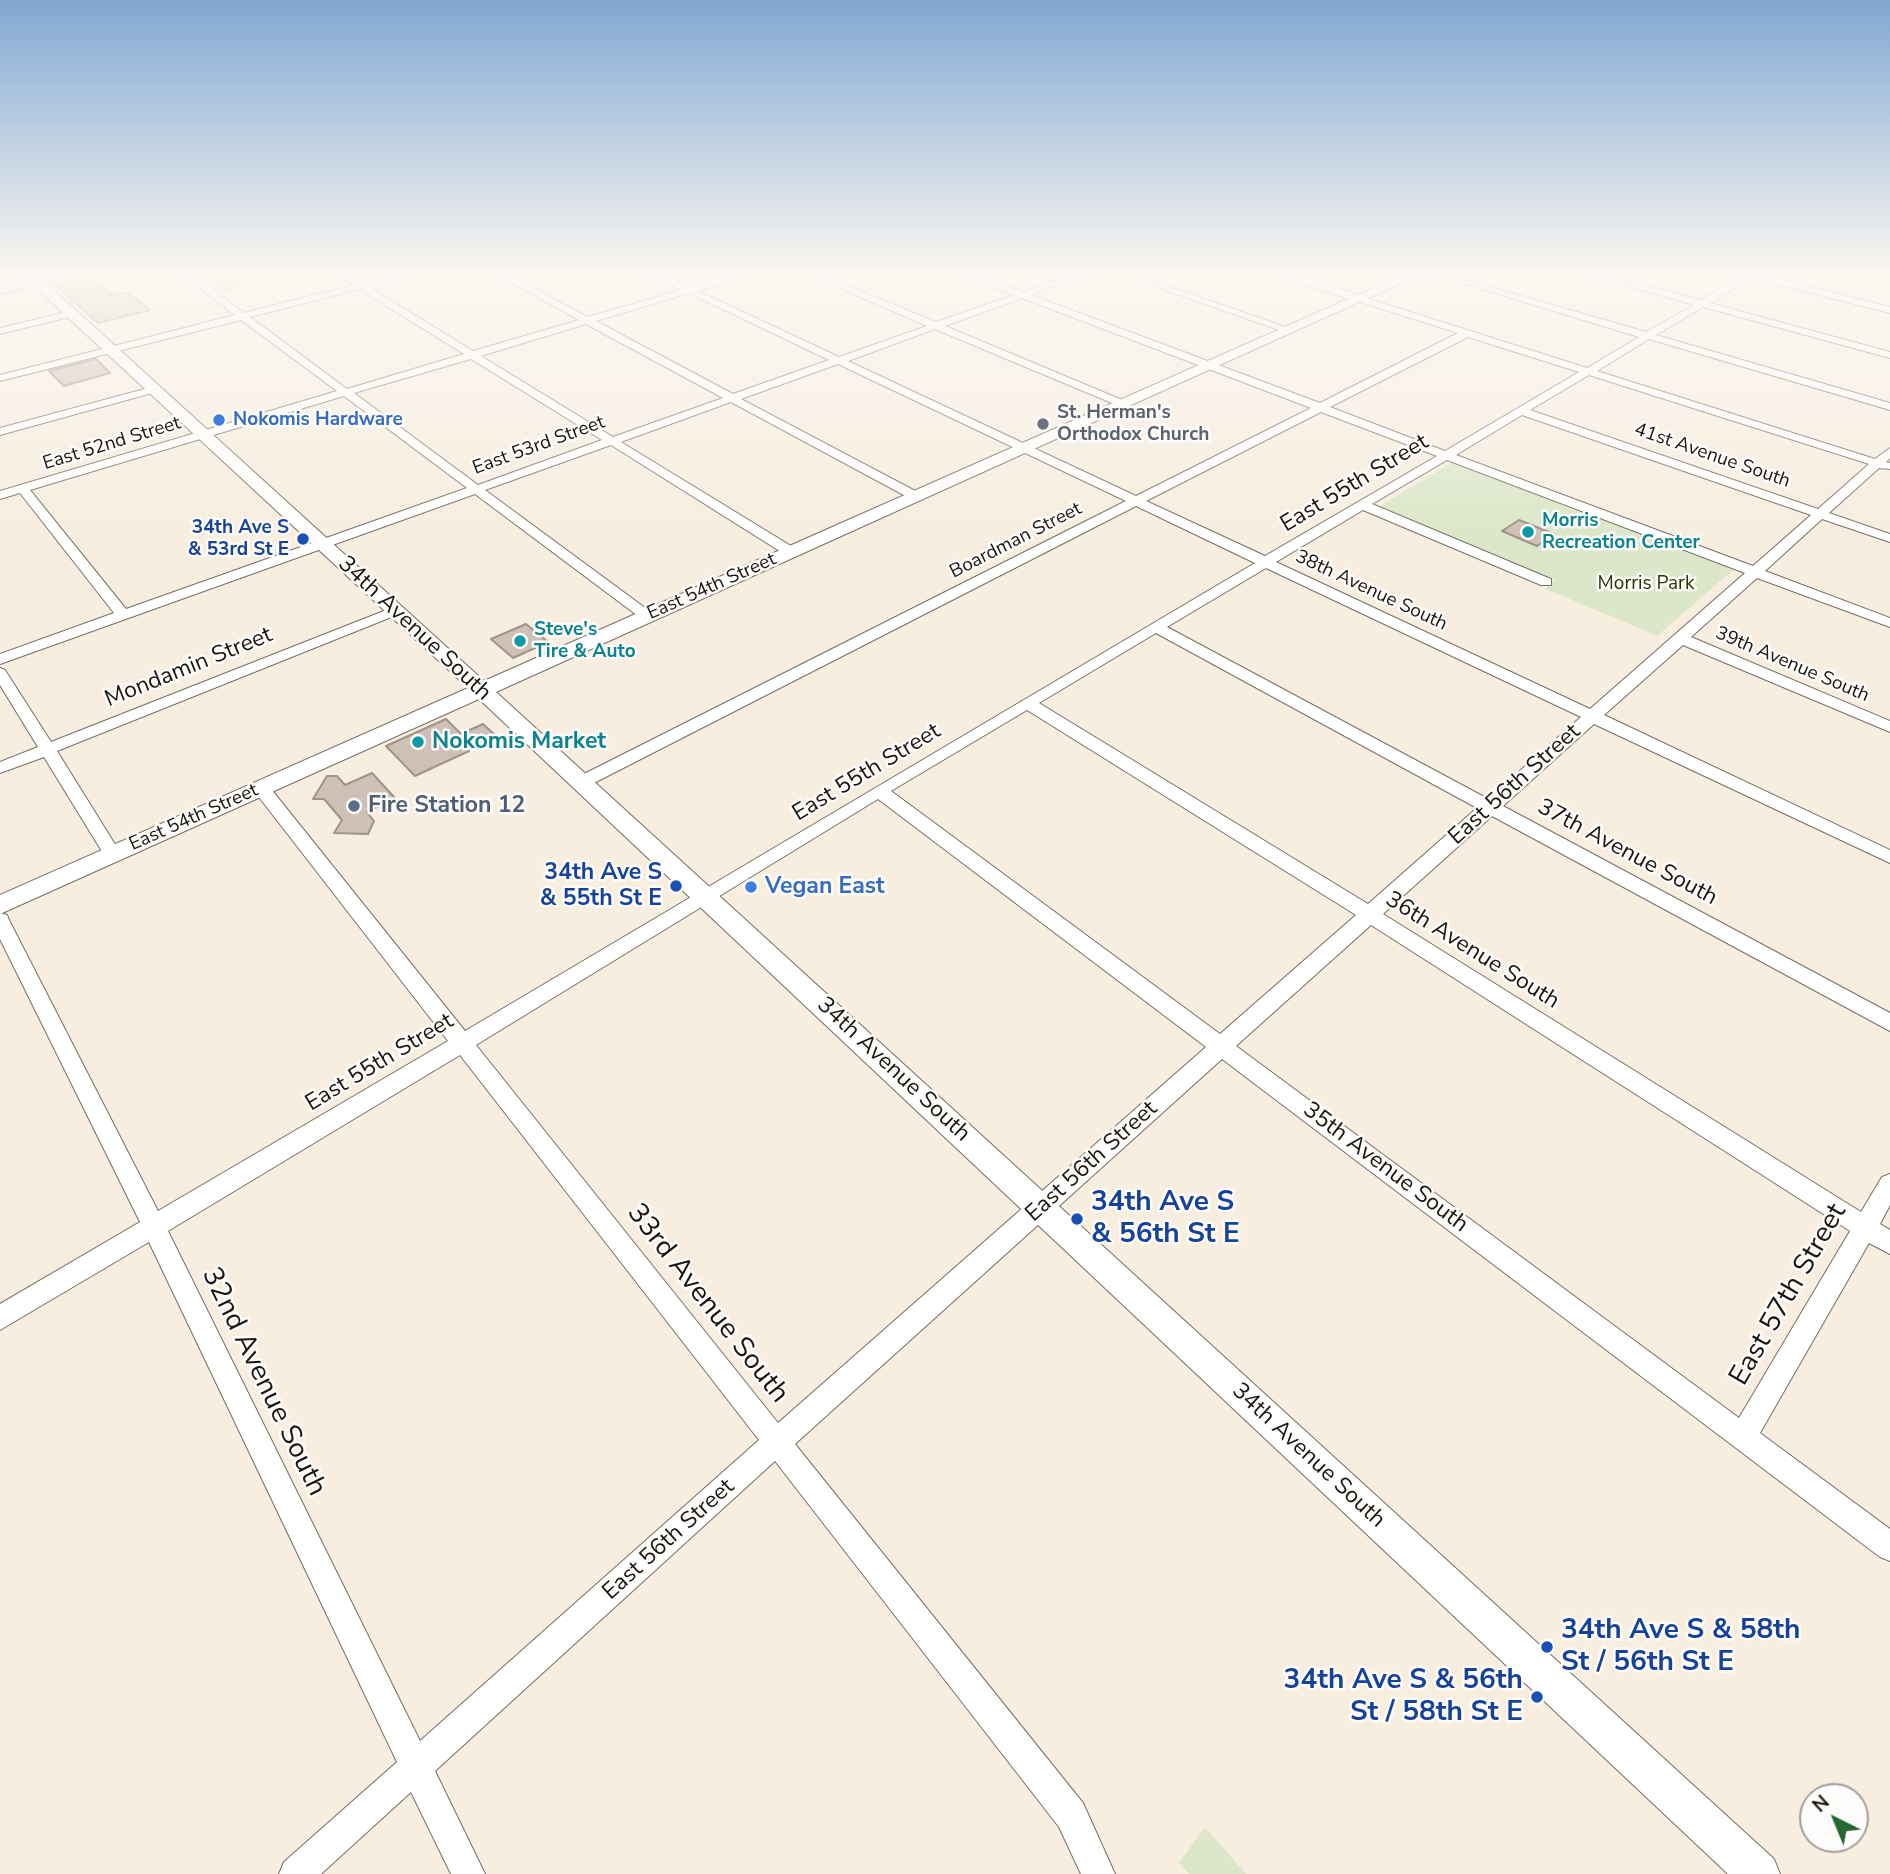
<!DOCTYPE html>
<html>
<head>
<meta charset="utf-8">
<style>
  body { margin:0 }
  #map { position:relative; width:1890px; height:1874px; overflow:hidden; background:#f7eee0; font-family:"Nunito Sans",sans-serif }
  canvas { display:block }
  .north { position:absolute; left:1799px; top:1783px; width:70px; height:70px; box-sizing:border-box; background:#fefcfa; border:2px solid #a2a09d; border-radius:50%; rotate:317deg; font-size:19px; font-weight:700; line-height:28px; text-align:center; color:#191611 }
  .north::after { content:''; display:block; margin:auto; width:24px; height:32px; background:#256832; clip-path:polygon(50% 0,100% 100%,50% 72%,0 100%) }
</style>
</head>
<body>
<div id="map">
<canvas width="1890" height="1874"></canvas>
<div class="north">N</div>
</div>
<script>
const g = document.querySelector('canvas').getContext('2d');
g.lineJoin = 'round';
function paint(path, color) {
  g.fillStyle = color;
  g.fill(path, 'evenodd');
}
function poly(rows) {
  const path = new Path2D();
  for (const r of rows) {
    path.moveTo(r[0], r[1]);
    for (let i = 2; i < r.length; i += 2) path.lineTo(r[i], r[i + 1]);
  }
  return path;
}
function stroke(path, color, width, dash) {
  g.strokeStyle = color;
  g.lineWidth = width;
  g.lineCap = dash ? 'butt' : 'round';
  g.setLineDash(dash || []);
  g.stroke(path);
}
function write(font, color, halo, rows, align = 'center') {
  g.font = font + ' "Nunito Sans",sans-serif';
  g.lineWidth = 5;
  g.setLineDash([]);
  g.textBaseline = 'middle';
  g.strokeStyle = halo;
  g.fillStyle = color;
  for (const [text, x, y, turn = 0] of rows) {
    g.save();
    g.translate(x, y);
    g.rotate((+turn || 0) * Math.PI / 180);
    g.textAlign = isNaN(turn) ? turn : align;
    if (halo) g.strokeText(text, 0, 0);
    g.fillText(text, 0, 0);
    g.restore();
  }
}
paint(poly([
  [1451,463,1733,570,1657,636,1546,589,1555,580,1380,506],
  [1205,1827,1246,1874,1189,1874,1179,1863]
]), '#dce7c9');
const building = poly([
  [218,270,255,270,230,290,210,276,218,270],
  [93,279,112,295,128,292,150,310,98,323,55,285,93,279],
  [96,359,110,373,64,386,49,371,96,359],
  [1519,520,1554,534,1537,546,1502,531,1519,520],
  [526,624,548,642,513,658,491,639,526,624],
  [446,719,461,734,483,724,495,735,466,748,469,751,415,776,386,746,446,719],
  [372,773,395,798,367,812,374,821,368,834,334,833,342,820,324,799,313,799,327,776,337,776,345,785,372,773]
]);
paint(building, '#cec0b6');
stroke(building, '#a0938a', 2);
const minor = poly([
  [176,270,186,270,244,313,353,285,331,270,341,270,362,283,413,270,427,270,369,287,473,351,579,320,488,270,499,270,588,317,681,290,643,270,654,270,691,287,749,270,762,270,698,291,839,357,927,326,798,270,810,270,936,322,1014,295,953,270,965,270,1023,292,1084,270,1096,270,1031,295,1320,403,1458,333,1357,301,1357,297,1360,296,1587,368,1639,337,1419,270,1432,270,1646,332,1694,305,1574,270,1588,270,1701,300,1743,276,1741,271,1763,270,1759,274,1890,307,1890,313,1752,278,1710,303,1890,352,1890,358,1703,307,1656,335,1890,403,1890,410,1649,339,1597,371,1875,459,1890,448,1890,458,1886,462,1890,463,1890,469,1879,468,1829,513,1890,534,1890,542,1822,519,1765,571,1890,618,1890,627,1757,578,1691,637,1890,721,1890,732,1683,645,1604,715,1890,850,1890,863,1594,724,1503,806,1890,1013,1890,1031,1492,816,1383,914,1861,1212,1882,1177,1890,1174,1890,1205,1880,1224,1890,1230,1890,1254,1869,1243,1760,1433,1890,1529,1890,1561,1880,1557,1222,1059,795,1444,1083,1803,1115,1874,1081,1874,1059,1827,775,1461,435,1771,485,1874,451,1874,411,1792,321,1874,279,1874,284,1862,397,1762,149,1242,0,1330,0,1304,140,1222,0,939,0,913,7,915,9,920,158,1211,448,1041,255,792,253,788,255,784,267,784,465,1031,1255,563,1136,506,588,786,576,786,574,782,576,778,1126,501,838,364,741,399,921,494,921,500,913,500,731,402,621,442,796,549,796,555,786,555,611,445,485,490,652,613,654,616,652,619,642,619,475,494,0,664,0,654,114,613,20,493,0,499,0,491,337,391,241,320,0,381,0,375,235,315,176,270],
  [359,289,464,354,347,389,250,317,359,289],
  [689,293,829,360,733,394,596,321,689,293],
  [1022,298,1311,408,1136,496,848,361,935,329,1119,406,1127,406,1127,402,945,326,1022,298],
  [586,324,723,398,613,437,481,356,586,324],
  [1468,337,1579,372,1445,451,1330,407,1468,337],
  [471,359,602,440,478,485,354,393,471,359],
  [1589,375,1869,464,1818,509,1530,410,1589,375],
  [344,396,467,488,126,609,30,490,344,396],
  [1321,412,1437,456,1265,556,1146,501,1321,412],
  [1522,415,1811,515,1753,566,1456,455,1522,415],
  [1447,460,1745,573,1590,709,1276,562,1363,510,1541,585,1551,585,1551,579,1372,504,1447,460],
  [1266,568,1581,717,1488,799,1167,627,1266,568],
  [1156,633,1477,808,1368,904,1039,703,1156,633],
  [1027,710,1356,915,1220,1034,891,791,1027,710],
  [878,799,1206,1047,778,1423,476,1045,878,799],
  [1371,925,1850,1231,1739,1418,1236,1046,1371,925],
  [460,1055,759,1440,420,1741,168,1231,460,1055],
  [1108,270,1121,270,1294,330,1285,332,1108,270],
  [1881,270,1890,270,1890,274,1883,272,1881,270],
  [70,311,73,312,73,316,0,334,0,328,70,311],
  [152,387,157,390,156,392,0,435,0,428,152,387],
  [394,607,399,608,399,614,57,751,121,854,118,858,106,858,44,757,0,773,0,762,38,747,0,685,0,668,5,670,51,742,394,607]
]);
const tertiary = poly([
  [18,270,31,270,39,278,75,270,96,270,46,283,484,681,1348,299,1262,270,1279,270,1359,295,1415,270,1430,270,496,692,1774,1859,1780,1874,1728,1874,479,699,0,914,0,895,468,688,34,286,0,294,0,286,28,280,18,270]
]);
stroke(minor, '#766e62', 2);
stroke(tertiary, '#766e62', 2);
paint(minor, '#fff');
paint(tertiary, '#fff');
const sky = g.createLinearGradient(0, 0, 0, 532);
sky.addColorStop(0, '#80a7d2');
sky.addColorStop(0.51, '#fbf7f1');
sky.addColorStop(1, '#fbf7f100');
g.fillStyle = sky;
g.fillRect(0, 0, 1890, 532);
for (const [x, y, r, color] of [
  [219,420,7,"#3f7fe0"],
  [1043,424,7,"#6b7280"],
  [1528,532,7,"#0f9aa8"],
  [303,539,7,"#1a4fb4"],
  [520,641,7,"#0f9aa8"],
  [418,742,7,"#0f9aa8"],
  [354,806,7,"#5c6f8a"],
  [676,886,7,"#1a4fb4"],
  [751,887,7,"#3f7fe0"],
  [1077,1219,7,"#1a4fb4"],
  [1547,1647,7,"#1a4fb4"],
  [1537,1697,7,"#1a4fb4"]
]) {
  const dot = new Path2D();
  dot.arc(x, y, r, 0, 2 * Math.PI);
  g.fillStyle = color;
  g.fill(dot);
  stroke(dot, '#fefcfa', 2.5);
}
write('bold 19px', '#5b616d', '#fefcfa', [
  ["St. Herman's",1057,413],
  ["Orthodox Church",1057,435]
], 'left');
write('bold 19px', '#366cbe', '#fefcfa', [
  ["Nokomis Hardware",233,420]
], 'left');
write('19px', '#191611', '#fefcfa', [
  ["East 52nd Street",112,444,-17],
  ["East 53rd Street",539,446,-20],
  ["41st Avenue South",1712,456,19],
  ["Boardman Street",1016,541,-27],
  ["East 54th Street",712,587,-24],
  ["38th Avenue South",1371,591,25],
  ["39th Avenue South",1792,665,23],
  ["East 54th Street",194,818,-24]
]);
write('bold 19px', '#0d838f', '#fefcfa', [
  ["Morris",1542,521],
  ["Recreation Center",1542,543],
  ["Steve's",534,630],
  ["Tire & Auto",534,652]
], 'left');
write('bold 19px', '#164399', '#fefcfa', [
  ["34th Ave S",289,528],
  ["& 53rd St E",289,550]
], 'right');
write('19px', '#273400', '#fefcfa', [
  ["Morris Park",1646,584]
]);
write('23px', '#191611', '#fefcfa', [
  ["East 55th Street",1355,484,-31],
  ["34th Avenue South",414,629,43],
  ["Mondamin Street",189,668,-22],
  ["East 55th Street",867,773,-31],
  ["East 56th Street",1515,785,-42],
  ["37th Avenue South",1627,853,28],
  ["36th Avenue South",1472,951,32],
  ["East 55th Street",380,1063,-31],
  ["34th Avenue South",893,1070,43],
  ["East 56th Street",1092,1162,-42],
  ["35th Avenue South",1385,1168,37],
  ["34th Avenue South",1308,1456,43],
  ["East 56th Street",669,1540,-42]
]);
write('bold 23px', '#0d838f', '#fefcfa', [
  ["Nokomis Market",432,742]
], 'left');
write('bold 23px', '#4e5e75', '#fefcfa', [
  ["Fire Station 12",368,806]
], 'left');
write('bold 23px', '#164399', '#fefcfa', [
  ["34th Ave S",662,873],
  ["& 55th St E",662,899]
], 'right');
write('bold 23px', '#366cbe', '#fefcfa', [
  ["Vegan East",765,887]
], 'left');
write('bold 28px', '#164399', '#fefcfa', [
  ["34th Ave S",1091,1203],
  ["& 56th St E",1091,1235],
  ["34th Ave S & 58th",1561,1631],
  ["St / 56th St E",1561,1663],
  ["34th Ave S & 56th",1523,1681,"right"],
  ["St / 58th St E",1523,1713,"right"]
], 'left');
write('28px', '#191611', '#fefcfa', [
  ["East 57th Street",1789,1295,-60],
  ["33rd Avenue South",707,1304,52],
  ["32nd Avenue South",263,1382,64]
]);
</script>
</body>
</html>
